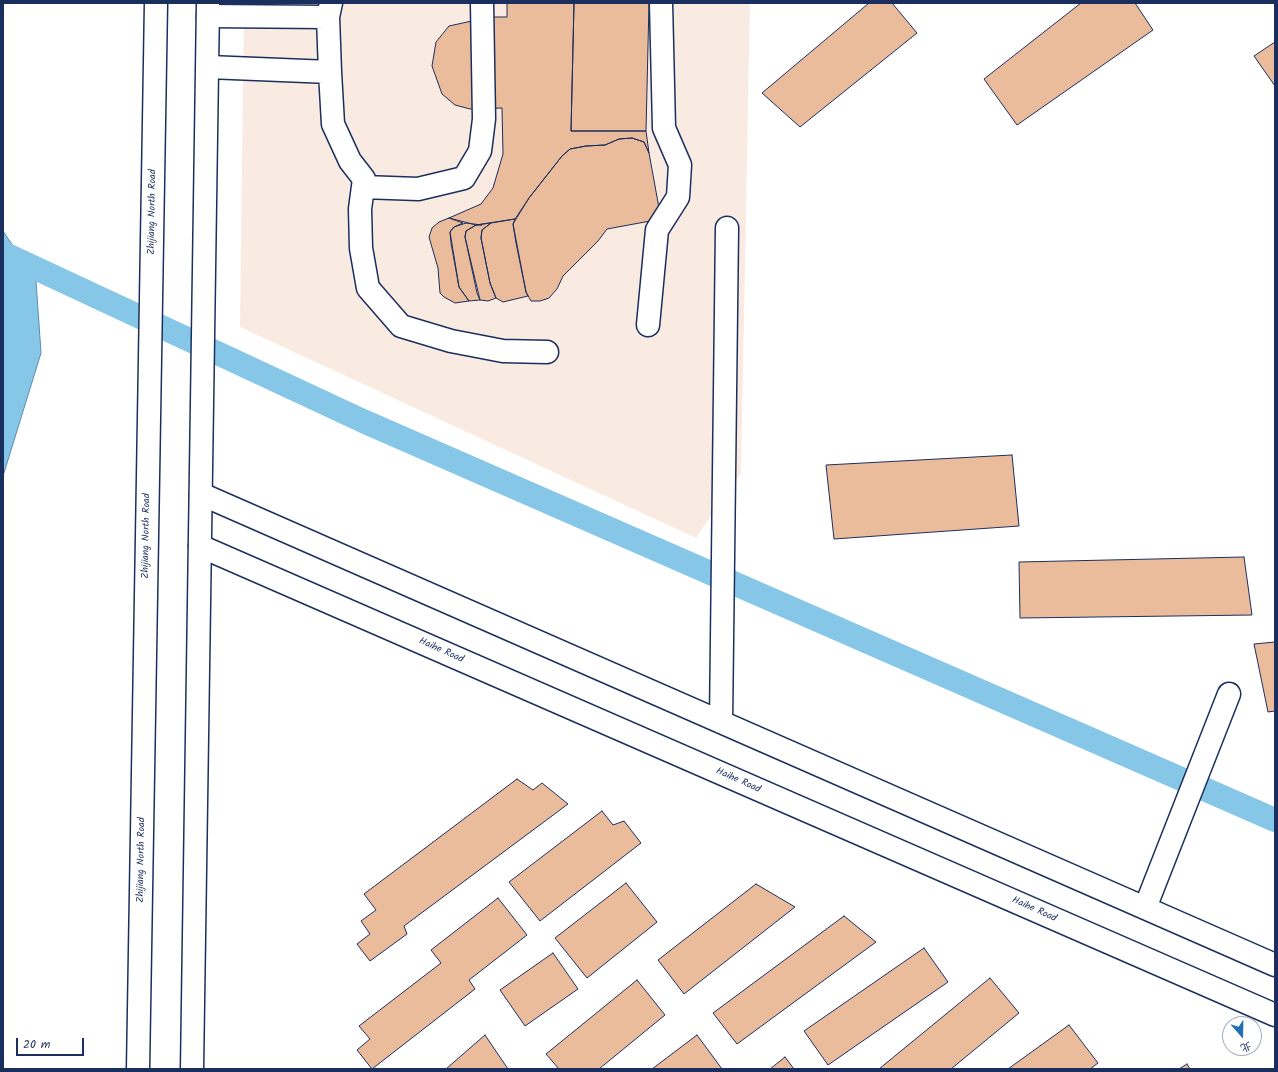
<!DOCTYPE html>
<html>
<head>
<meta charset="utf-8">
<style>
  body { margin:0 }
  #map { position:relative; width:1278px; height:1072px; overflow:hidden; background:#fff; font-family:Kalam,"LXGW WenKai TC",sans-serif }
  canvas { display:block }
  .frame { position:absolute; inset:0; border:4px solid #1b2f5e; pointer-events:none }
  .north { position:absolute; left:1222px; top:1016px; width:40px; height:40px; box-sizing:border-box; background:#fff; border:1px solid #a4acbf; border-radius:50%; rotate:160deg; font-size:11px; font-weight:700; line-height:16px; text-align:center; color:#1b2f5e }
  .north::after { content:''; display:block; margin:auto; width:14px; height:18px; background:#1f6fb2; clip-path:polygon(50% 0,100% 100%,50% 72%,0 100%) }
  .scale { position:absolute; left:16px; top:1038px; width:68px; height:18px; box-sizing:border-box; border:2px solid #1b2f5e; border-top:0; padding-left:5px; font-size:12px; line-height:14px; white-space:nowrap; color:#1b2f5e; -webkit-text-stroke:3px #fff; paint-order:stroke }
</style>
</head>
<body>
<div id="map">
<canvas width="1278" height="1072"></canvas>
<div class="frame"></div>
<div class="north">北</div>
<div class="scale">20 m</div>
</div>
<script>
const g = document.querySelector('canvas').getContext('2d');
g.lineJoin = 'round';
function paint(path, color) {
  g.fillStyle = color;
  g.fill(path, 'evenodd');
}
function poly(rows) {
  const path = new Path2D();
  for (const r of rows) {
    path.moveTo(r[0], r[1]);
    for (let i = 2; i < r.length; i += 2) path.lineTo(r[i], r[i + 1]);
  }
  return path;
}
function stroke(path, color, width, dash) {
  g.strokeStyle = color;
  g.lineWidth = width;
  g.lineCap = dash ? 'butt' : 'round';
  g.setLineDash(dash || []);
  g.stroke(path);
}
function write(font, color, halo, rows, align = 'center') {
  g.font = font + ' Kalam,sans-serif';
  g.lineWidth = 3.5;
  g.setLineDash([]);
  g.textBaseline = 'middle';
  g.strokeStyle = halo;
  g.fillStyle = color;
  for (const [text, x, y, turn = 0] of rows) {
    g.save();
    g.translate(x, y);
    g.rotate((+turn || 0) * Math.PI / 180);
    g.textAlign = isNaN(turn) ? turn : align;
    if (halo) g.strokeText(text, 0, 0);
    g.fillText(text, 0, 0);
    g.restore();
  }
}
paint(poly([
  [244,3,750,3,741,473,696,538,240,327]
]), '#f9ebe1');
const water = poly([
  [3,231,36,281,41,353,3,476,3,231]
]);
paint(water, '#86c7e7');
stroke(water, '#5b8ab0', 1);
stroke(poly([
  [3,253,363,421,1275,820]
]), '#86c7e7', 24);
const building = poly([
  [507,3,574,3,571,131,646,131,649,153,644,142,632,138,619,139,605,145,586,146,570,149,562,156,529,198,515,219,476,225,449,218,481,204,493,188,503,154,502,108,470,109,455,105,442,94,432,66,436,42,449,26,490,17,507,17,507,3],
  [574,3,649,3,646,131,571,131,574,3],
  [869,3,892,3,917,33,800,127,762,93,869,3],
  [1081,3,1135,3,1153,30,1017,125,984,79,1081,3],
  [1275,42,1275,86,1254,56,1275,42],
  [632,138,644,142,649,153,661,219,607,229,598,241,563,276,557,289,549,298,540,301,531,301,526,292,513,224,529,198,562,156,570,149,586,146,605,145,619,139,632,138],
  [449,218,463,223,454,227,450,232,459,287,469,301,455,303,444,297,440,293,438,268,429,237,432,228,439,222,449,218],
  [515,219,513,224,516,243,526,292,528,296,503,302,496,298,490,283,481,238,482,230,491,223,515,219],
  [466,223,482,225,476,225,466,231,465,237,480,300,469,301,459,287,451,243,450,232,454,227,466,223],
  [491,223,482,230,481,238,490,283,496,298,488,301,480,300,477,293,465,237,466,231,476,225,491,223],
  [1012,455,1019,526,834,539,826,465,1012,455],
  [1244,557,1252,615,1020,618,1019,562,1244,557],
  [1275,642,1275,711,1268,712,1254,644,1275,642],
  [517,779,533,790,542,783,568,804,404,926,407,934,370,961,357,944,370,934,361,921,376,910,364,894,517,779],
  [602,811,613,825,624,821,641,843,540,921,509,882,602,811],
  [626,883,657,922,587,978,555,938,626,883],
  [756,884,795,907,684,994,658,960,756,884],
  [498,898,527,935,469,980,475,989,372,1069,357,1050,370,1039,359,1026,441,963,431,950,498,898],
  [844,916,876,942,737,1044,713,1013,844,916],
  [924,948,948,982,828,1065,804,1031,924,948],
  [553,953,578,989,525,1026,500,990,553,953],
  [990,978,1019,1013,951,1069,879,1069,990,978],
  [637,980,665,1015,599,1069,559,1069,546,1054,637,980],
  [1069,1025,1098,1063,1090,1069,1008,1069,1069,1025],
  [485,1035,508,1069,446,1069,485,1035],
  [697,1035,722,1069,652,1069,697,1035],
  [785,1057,794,1069,770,1069,785,1057],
  [1187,1064,1190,1069,1179,1069,1187,1064]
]);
paint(building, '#ebbc9b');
stroke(building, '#1b2f5e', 1);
const minor = poly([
  [208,16,328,17],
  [208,67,330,72,333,124,350,161,364,179,360,209,361,248,368,288,401,326,451,341,503,351,547,352],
  [330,72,328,17,331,3],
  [363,187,418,189,464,178,480,151,484,119,482,3],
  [648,325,657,230,678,197,680,165,664,128,661,3],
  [201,494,1275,965],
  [200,546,1275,1015],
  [721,722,727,228],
  [1145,908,1229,694]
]);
const major = poly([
  [138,1069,156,3],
  [192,1069,208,3]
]);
stroke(minor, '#1b2f5e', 25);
stroke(major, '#1b2f5e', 25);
stroke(minor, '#fff', 22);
stroke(major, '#fff', 22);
write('10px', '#1b2f5e', '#fff', [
  ["Zhijiang North Road",153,212,-89],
  ["Zhijiang North Road",147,536,-89],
  ["Haihe Road",441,651,24],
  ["Haihe Road",738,781,24],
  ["Zhijiang North Road",142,860,-89],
  ["Haihe Road",1034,910,24]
]);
</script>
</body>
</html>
